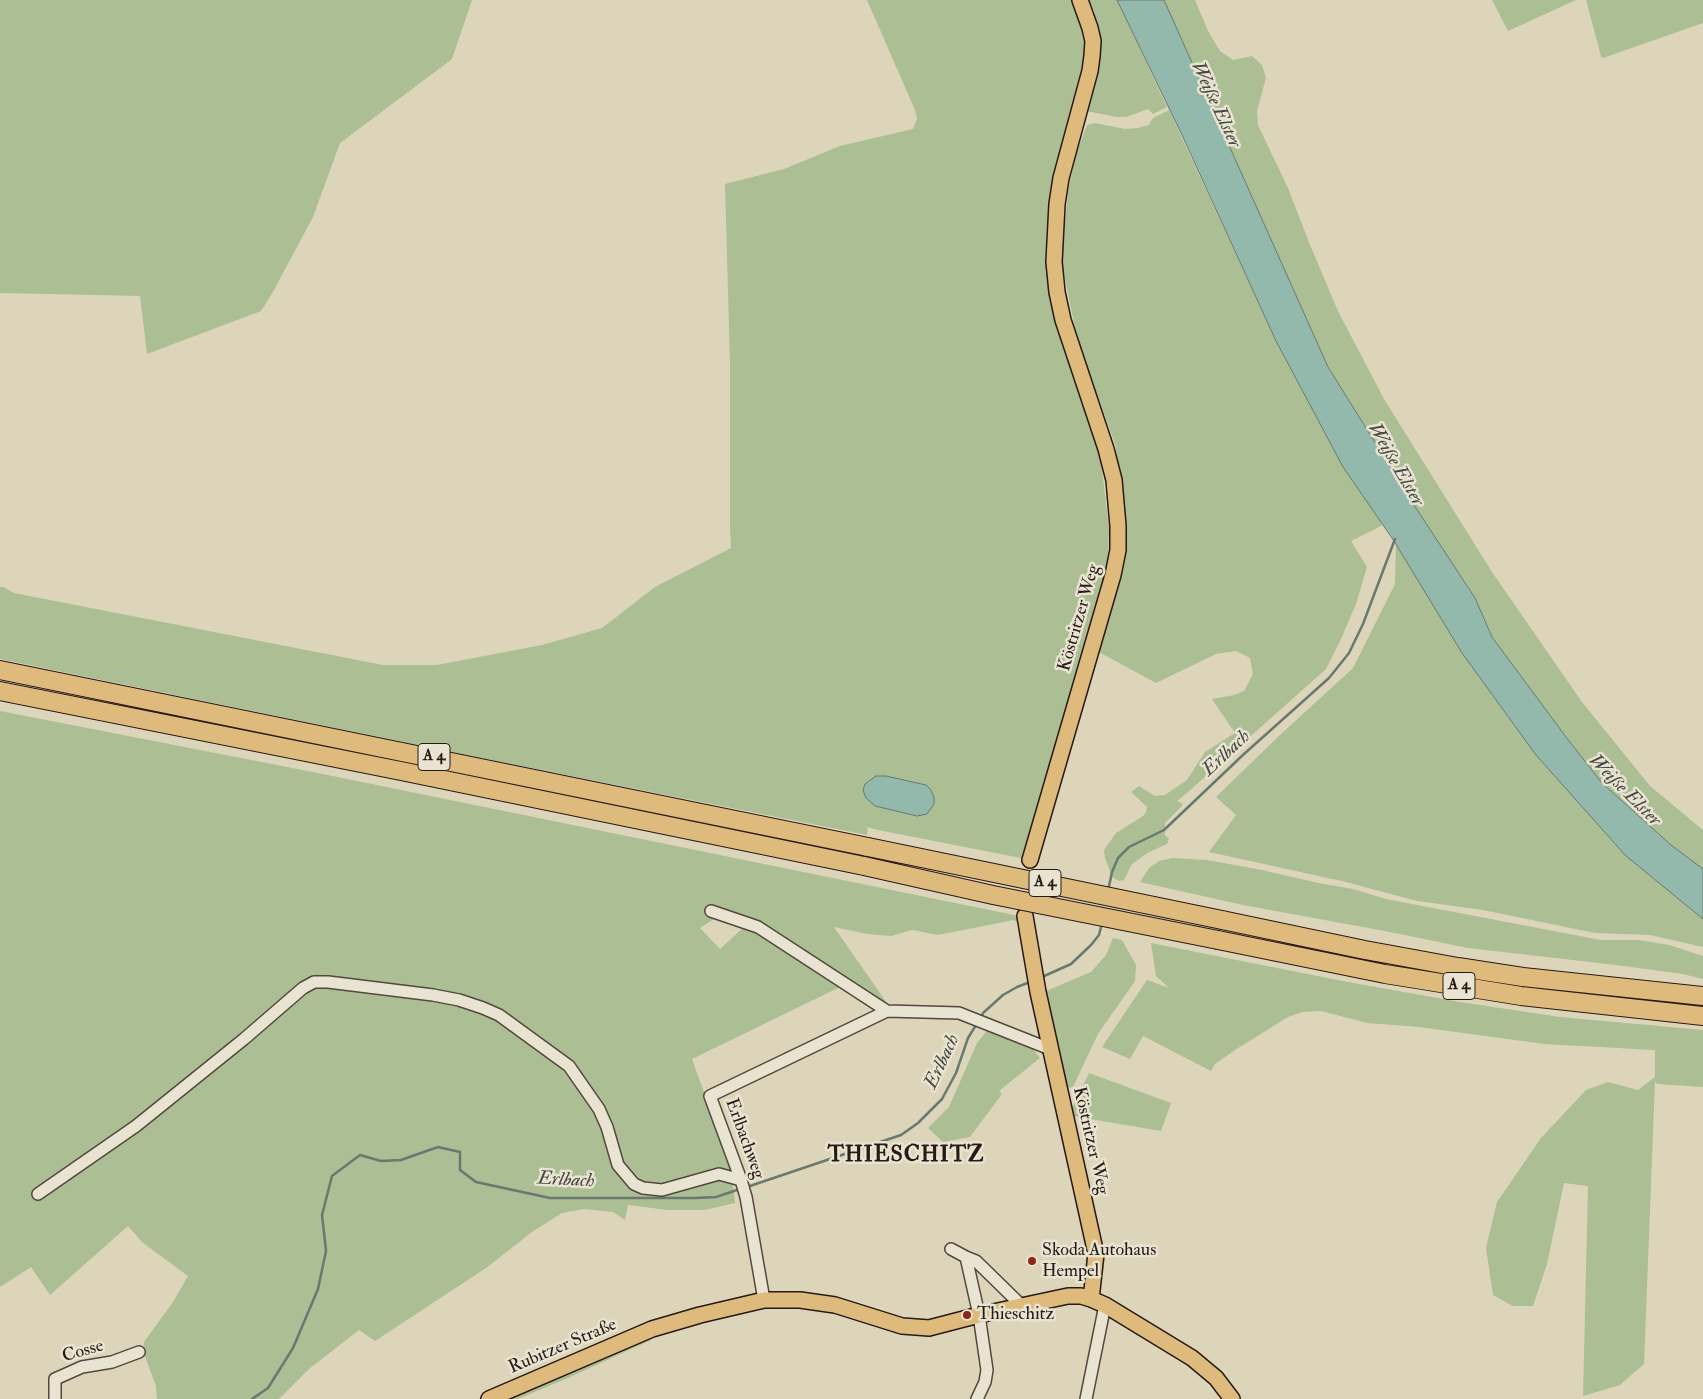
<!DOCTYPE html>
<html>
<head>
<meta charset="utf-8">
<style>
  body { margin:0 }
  canvas { display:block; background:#ddd5ba }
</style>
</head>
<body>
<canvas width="1703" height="1399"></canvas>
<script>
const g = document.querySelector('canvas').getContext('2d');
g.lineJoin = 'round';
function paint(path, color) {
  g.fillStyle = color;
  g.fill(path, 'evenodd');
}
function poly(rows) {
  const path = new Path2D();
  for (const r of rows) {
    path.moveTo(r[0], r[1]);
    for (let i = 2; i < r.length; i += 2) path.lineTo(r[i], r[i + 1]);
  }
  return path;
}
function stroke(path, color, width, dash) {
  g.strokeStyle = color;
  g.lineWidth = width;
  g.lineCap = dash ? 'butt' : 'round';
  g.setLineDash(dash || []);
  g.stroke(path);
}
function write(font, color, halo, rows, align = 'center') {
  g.font = font + ' "IM FELL Double Pica",serif';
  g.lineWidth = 5;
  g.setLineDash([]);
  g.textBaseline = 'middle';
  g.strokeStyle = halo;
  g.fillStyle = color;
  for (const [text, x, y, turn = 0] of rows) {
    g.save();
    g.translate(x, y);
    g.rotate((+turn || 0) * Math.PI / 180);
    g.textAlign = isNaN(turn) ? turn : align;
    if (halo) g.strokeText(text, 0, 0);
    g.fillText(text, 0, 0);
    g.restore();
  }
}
paint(poly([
  [0,0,472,0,452,59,340,143,313,217,274,290,261,311,147,354,140,296,0,293],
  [867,0,1073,0,1085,26,1087,53,1049,256,1099,444,1109,529,1108,563,1083,648,1026,859,878,830,863,826,868,828,867,835,491,760,0,659,0,587,3,587,14,593,383,665,437,665,542,645,602,628,655,587,731,548,730,528,730,364,725,184,784,169,840,146,913,129,917,119,915,110],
  [1089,0,1117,0,1167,107,1153,114,1148,109,1126,117,1117,117,1086,111,1091,15,1095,13],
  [1164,0,1195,0,1208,31,1220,51,1233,60,1252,56,1262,65,1266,78,1257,111,1258,125,1288,188,1310,245,1338,311,1384,399,1492,572,1582,702,1650,786,1703,830,1703,869,1671,845,1602,783,1566,737,1492,637,1475,598,1414,505,1328,367],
  [1492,0,1576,0,1508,31],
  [1586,0,1703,0,1703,23,1603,58,1601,56],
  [1169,110,1276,341,1343,467,1383,525,1351,541,1367,567,1356,604,1341,639,1326,669,1188,792,1177,801,1183,804,1181,807,1165,823,1165,835,1169,839,1167,844,1149,852,1132,864,1124,880,1119,881,1112,877,1105,858,1104,850,1116,833,1143,816,1146,812,1147,807,1131,792,1139,786,1155,796,1165,795,1187,780,1205,752,1235,733,1212,699,1234,695,1244,691,1253,674,1250,658,1236,651,1216,654,1156,683,1097,651,1123,530,1116,447,1077,338,1061,259,1068,192,1075,157,1087,125,1095,123,1125,129,1138,128,1149,125,1153,118],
  [1396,544,1462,653,1536,755,1625,855,1703,919,1703,947,1650,935,1595,933,1483,910,1417,901,1346,882,1209,852,1236,815,1216,797,1280,735,1353,668,1395,584],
  [0,711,313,772,1019,916,1019,924,1014,920,938,935,912,930,891,936,867,934,834,927,889,1006,759,925,717,917,700,928,720,949,744,927,757,930,842,986,692,1059,731,1167,735,1203,704,1210,668,1210,628,1205,625,1220,613,1212,584,1209,562,1213,532,1232,486,1268,375,1341,359,1330,309,1369,279,1399,157,1399,156,1386,143,1351,144,1342,173,1302,188,1276,143,1243,128,1226,50,1295,31,1267,0,1287],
  [1172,858,1207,860,1262,870,1318,883,1353,889,1386,899,1601,940,1639,940,1669,945,1703,956,1703,979,1683,974,1616,965,1468,948,1390,932,1243,905,1140,882,1149,868,1159,861],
  [1113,938,1122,940,1136,965,1135,981,1098,1034,1073,1087,1066,1088,1044,992,1091,972,1106,955],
  [1151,943,1348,982,1460,1002,1560,1017,1703,1030,1703,1087,1657,1084,1655,1081,1644,1364,1620,1385,1583,1396,1588,1186,1564,1183,1547,1264,1533,1306,1513,1306,1493,1295,1486,1248,1497,1202,1541,1138,1586,1090,1608,1082,1638,1090,1655,1077,1655,1050,1544,1044,1419,1027,1367,1023,1321,1011,1302,1012,1288,1017,1235,1050,1215,1064,1211,1071,1143,1036,1130,1059,1102,1047,1147,980,1169,988,1156,976],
  [989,1028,1029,1044,1040,1058,999,1091,1002,1094,970,1137,943,1142,928,1128,949,1107,977,1043],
  [1089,1073,1171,1103,1161,1131,1073,1116,1072,1108],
  [648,1325,651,1340,568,1378,518,1399,478,1399,556,1367]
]), '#abbe94');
const water = poly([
  [1117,0,1164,0,1328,367,1414,505,1475,598,1492,637,1566,737,1602,783,1671,845,1703,869,1703,919,1625,855,1536,755,1462,653,1394,541,1343,467,1276,341,1182,135,1117,0],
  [876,776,886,776,926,785,931,790,934,797,934,804,927,814,917,816,875,806,866,798,863,790,865,784,876,776]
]);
paint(water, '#93b9ad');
stroke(water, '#687970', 1);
stroke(poly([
  [1108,891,1112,872,1118,858,1129,847,1164,830,1244,754,1329,678,1349,653,1363,624,1395,539],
  [1042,977,1071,964,1091,945,1099,935,1102,923],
  [981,1018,983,1013,1003,995,1017,987,1030,982],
  [747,1187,901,1135,918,1123,942,1099,956,1073,968,1038,976,1025],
  [252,1399,268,1388,293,1348,318,1289,326,1251,322,1215,332,1176,360,1155,381,1161,401,1160,438,1147,460,1152,460,1170,476,1182,550,1198,695,1198,716,1197,740,1189]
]), '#687970', 2.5);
stroke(poly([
  [1025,911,1026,887,1030,860]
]), '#b9af99', 15, [15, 8]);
const minor = poly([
  [711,911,758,927,887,1011,959,1013,1050,1049],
  [38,1194,136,1126,244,1039,303,988,314,982,328,982,433,995,459,1000,483,1008,499,1015,569,1066,599,1109,607,1127,618,1165,634,1184,643,1188,662,1190,719,1174,741,1180],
  [951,1249,966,1257,979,1315,987,1370,985,1382,977,1399],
  [966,1257,976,1261,1022,1306],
  [764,1300,746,1197,741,1180,710,1096,887,1011],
  [55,1399,55,1379,82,1367,112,1362,139,1352],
  [1086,1399,1105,1305]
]);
const major = poly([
  [1030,860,1113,575,1118,550,1118,526,1114,480,1106,449,1063,320,1057,292,1054,262,1057,204,1061,178,1090,71,1092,56,1093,41,1090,28,1080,0],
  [1025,916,1038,992,1096,1254,1091,1299],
  [489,1399,652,1329,700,1315,764,1300,800,1300,835,1305,902,1326,929,1328,979,1315,1068,1296,1081,1296,1091,1299,1105,1305,1192,1358,1216,1378,1232,1399]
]);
const highway = poly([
  [0,670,868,847],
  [0,691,401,771,864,866],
  [1222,920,1365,950,1458,967,1523,977,1703,996],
  [1218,940,1385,974,1521,996,1703,1016]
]);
stroke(minor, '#54483e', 14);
stroke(major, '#271914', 18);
stroke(highway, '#271914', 20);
stroke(minor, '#e9e4d2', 11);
stroke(major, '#deba7d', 15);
stroke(highway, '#deba7d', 18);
const highwayBridge = poly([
  [868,847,1222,920],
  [864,866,993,895,1218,940]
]);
stroke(highwayBridge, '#271914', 20, []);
stroke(highwayBridge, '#deba7d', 18);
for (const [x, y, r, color] of [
  [1032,1261,5,"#8f2418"],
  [967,1315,5,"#8f2418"]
]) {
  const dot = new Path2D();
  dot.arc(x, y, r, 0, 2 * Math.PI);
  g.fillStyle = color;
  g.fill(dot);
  stroke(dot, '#e9e4d2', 2);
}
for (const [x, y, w] of [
  [434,757,32],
  [1045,883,32],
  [1459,986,32]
]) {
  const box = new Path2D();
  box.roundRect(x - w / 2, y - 13.5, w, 27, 4);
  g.fillStyle = '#e9e4d2';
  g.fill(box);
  stroke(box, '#271914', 1);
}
write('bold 16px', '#271914', null, [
  ["A 4",434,757],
  ["A 4",1045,883],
  ["A 4",1459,986]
]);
write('18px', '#271914', '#e9e4d2', [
  ["Köstritzer Weg",1080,618,-74],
  ["Erlbachweg",744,1139,70],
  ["Köstritzer Weg",1090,1141,77],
  ["Rubitzer Straße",563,1347,-23],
  ["Cosse",83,1352,-16]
]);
write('18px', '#271914', '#e9e4d2', [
  ["Skoda Autohaus",1042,1251],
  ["Hempel",1042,1272],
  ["Thieschitz",977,1315]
], 'left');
write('italic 19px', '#474942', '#e9e4d2', [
  ["Weiße Elster",1215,105,65],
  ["Weiße Elster",1395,465,60],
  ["Erlbach",1227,754,-43],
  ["Weiße Elster",1624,791,45],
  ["Erlbach",943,1062,-65],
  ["Erlbach",566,1181,3]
]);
g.letterSpacing = '1px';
write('bold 22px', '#271914', '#e9e4d2', [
  ["THIESCHITZ",906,1156]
]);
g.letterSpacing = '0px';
</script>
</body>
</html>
